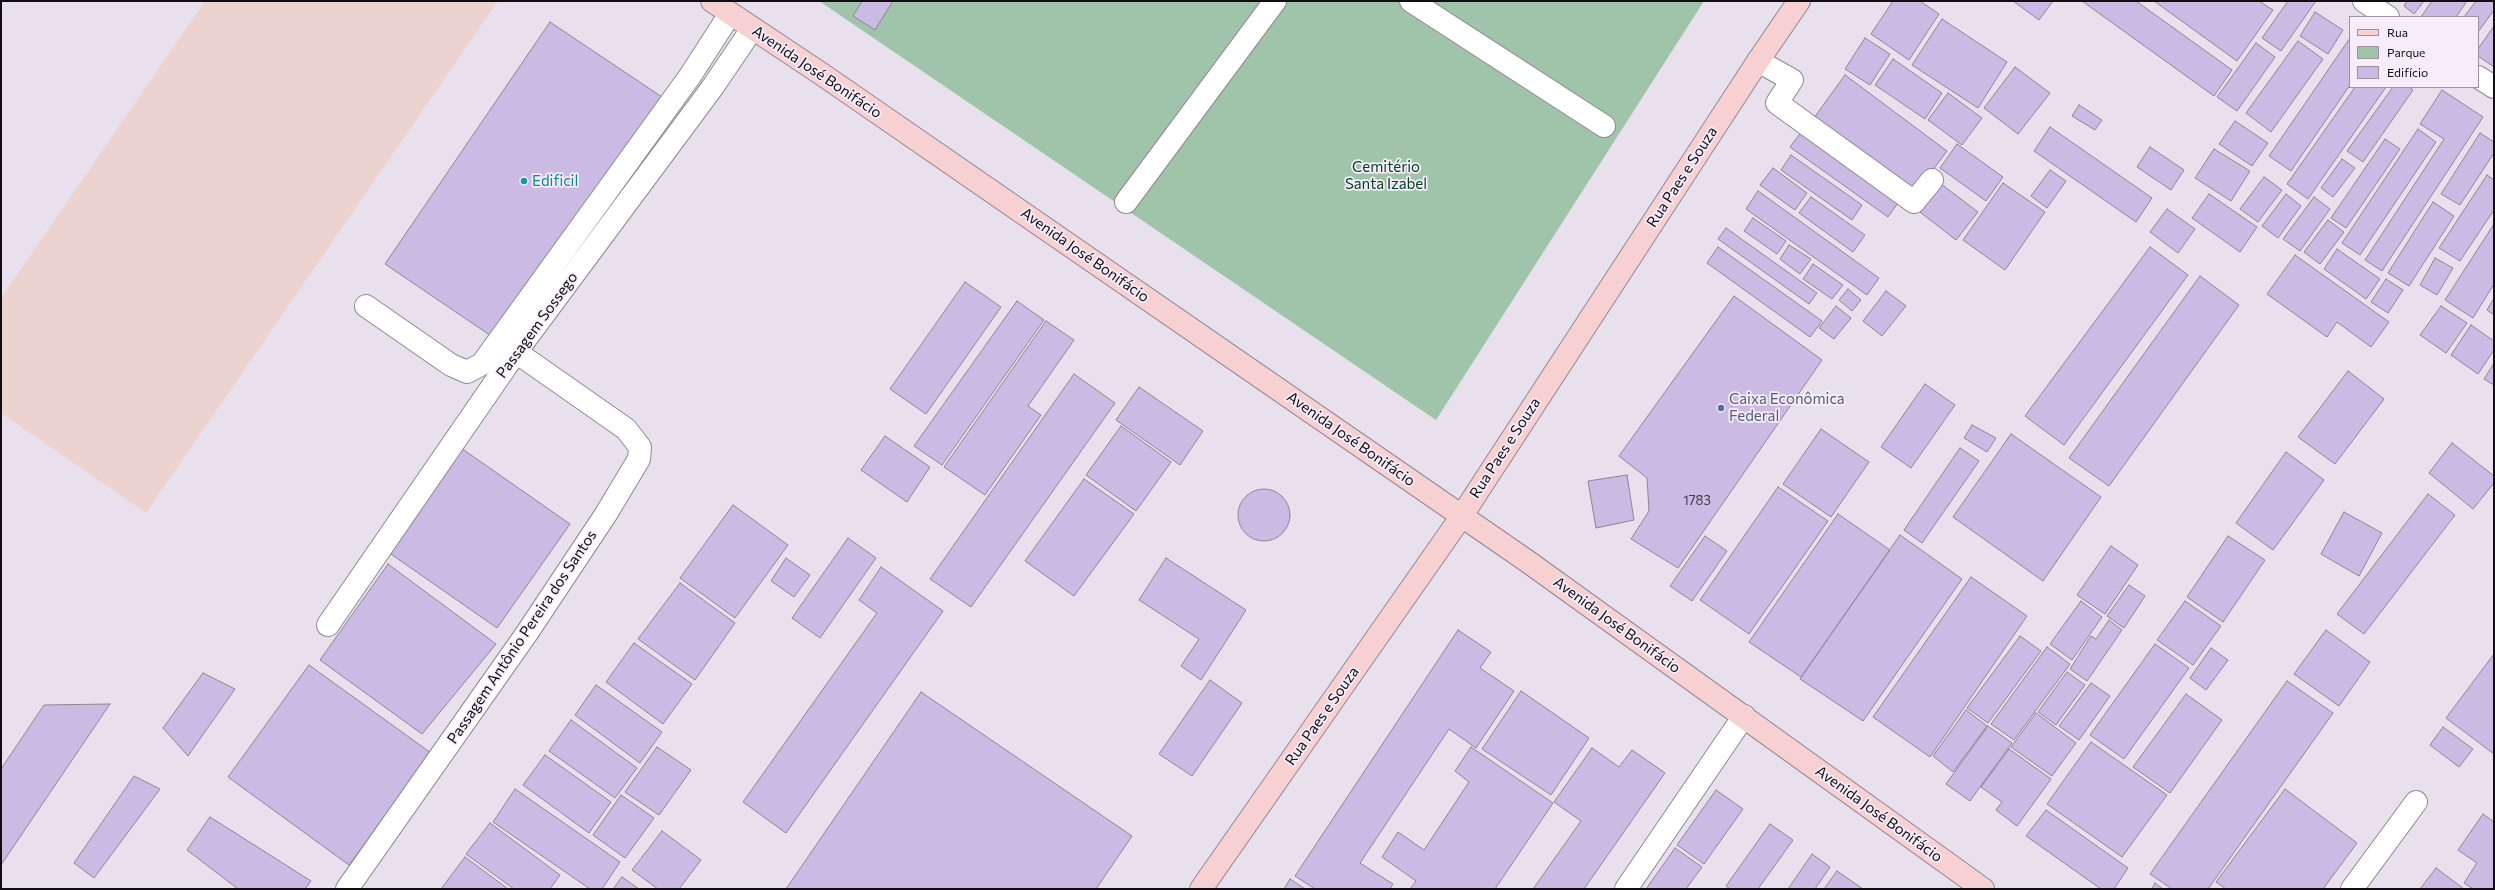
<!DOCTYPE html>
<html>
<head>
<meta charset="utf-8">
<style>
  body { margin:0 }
  #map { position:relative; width:2495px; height:890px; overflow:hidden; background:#e9e0ed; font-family:Commissioner,sans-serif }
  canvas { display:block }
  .frame { position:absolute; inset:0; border:2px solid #110e12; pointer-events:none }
  .legend { position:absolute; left:2349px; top:16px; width:130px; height:72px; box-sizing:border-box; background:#f7edfa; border:1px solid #9b949d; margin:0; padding:5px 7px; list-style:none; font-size:12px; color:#110e12 }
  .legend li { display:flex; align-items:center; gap:8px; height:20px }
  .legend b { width:20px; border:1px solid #9b949d }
</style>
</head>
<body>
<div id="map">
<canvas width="2495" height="890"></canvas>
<div class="frame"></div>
<ul class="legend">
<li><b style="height:5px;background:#f7d0d1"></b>Rua</li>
<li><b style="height:11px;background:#a0c4a9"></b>Parque</li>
<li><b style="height:11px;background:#cabae4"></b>Edifício</li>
</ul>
</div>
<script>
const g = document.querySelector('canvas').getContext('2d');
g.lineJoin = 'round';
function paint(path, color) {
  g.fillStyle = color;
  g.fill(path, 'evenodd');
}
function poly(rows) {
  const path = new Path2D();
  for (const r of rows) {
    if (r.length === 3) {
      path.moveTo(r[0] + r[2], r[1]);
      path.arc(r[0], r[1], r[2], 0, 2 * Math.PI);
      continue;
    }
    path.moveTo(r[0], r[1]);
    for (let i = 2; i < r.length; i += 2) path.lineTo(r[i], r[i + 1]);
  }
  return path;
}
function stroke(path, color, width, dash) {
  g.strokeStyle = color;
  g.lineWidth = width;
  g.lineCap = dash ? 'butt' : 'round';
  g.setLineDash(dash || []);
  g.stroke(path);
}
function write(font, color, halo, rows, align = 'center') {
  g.font = font + ' Commissioner,sans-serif';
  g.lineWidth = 3.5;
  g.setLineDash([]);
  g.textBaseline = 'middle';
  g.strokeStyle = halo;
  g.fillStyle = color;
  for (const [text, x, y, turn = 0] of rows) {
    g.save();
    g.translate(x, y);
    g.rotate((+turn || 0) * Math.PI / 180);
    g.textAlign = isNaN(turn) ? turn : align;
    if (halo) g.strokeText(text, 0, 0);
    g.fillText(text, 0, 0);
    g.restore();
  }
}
paint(poly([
  [205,1,498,1,146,513,1,413,1,298]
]), '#edd3d0');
paint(poly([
  [819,1,1704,1,1436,420]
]), '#a0c4a9');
const building = poly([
  [862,1,893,1,875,30,853,16,862,1],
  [1893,1,1920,1,1939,14,1909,60,1871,34,1893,1],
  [2013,1,2053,1,2039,20,2013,1],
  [2082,1,2136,1,2232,70,2214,96,2082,1],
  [2154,1,2259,1,2273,10,2237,61,2154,1],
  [2288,1,2316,1,2281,51,2262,38,2288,1],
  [2407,1,2424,1,2414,14,2404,6,2407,1],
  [2432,1,2467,1,2456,17,2421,17,2432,1],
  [2476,1,2494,1,2494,10,2478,32,2478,17,2464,17,2476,1],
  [2315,12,2343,30,2328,54,2300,36,2315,12],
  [1942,19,2007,62,1978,108,1912,65,1942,19],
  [550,22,662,97,497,340,385,264,550,22],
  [2494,26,2494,67,2478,56,2478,49,2494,26],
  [1865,38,1890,54,1870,85,1845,69,1865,38],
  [2350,38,2350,85,2291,171,2269,156,2350,38],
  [2298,41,2323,59,2271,132,2246,113,2298,41],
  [2256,43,2275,57,2237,111,2217,97,2256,43],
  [1893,59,1942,93,1925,119,1875,85,1893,59],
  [2015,67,2050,93,2018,134,1984,108,2015,67],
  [1845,75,1947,151,1912,198,1811,122,1845,75],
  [2355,87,2386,87,2308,199,2287,184,2355,87],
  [2393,87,2409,87,2413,90,2363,162,2347,151,2393,87],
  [2442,90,2483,117,2382,271,2365,260,2444,139,2420,124,2442,90],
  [1948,93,1982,118,1962,145,1928,120,1948,93],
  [2079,105,2102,120,2095,130,2072,116,2079,105],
  [2235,121,2268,143,2252,166,2219,144,2235,121],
  [1805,127,1902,197,1888,217,1790,147,1805,127],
  [2050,127,2152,198,2136,222,2034,151,2050,127],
  [2418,129,2436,142,2360,255,2342,243,2418,129],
  [2480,133,2494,142,2494,153,2460,205,2441,194,2480,133],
  [2385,139,2400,149,2346,228,2331,218,2385,139],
  [1957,144,2003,177,1986,201,1940,168,1957,144],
  [2150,147,2184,170,2171,190,2137,167,2150,147],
  [2214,149,2250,171,2231,201,2195,178,2214,149],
  [1791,155,1862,205,1852,220,1781,170,1791,155],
  [2342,159,2355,168,2333,197,2321,188,2342,159],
  [1773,168,1807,193,1795,210,1760,185,1773,168],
  [2050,170,2066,181,2047,208,2031,196,2050,170],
  [2487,175,2494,180,2494,210,2460,261,2439,248,2487,175],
  [2264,177,2282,190,2258,222,2240,209,2264,177],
  [1937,181,1978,212,1956,240,1916,209,1937,181],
  [2003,183,2045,212,2005,270,1963,240,2003,183],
  [1758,191,1879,278,1867,295,1746,209,1758,191],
  [2209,194,2257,227,2240,252,2192,218,2209,194],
  [2286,194,2301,206,2278,238,2262,226,2286,194],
  [1811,197,1865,235,1853,252,1799,213,1811,197],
  [2314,197,2330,209,2300,251,2283,239,2314,197],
  [2433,202,2454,216,2409,286,2388,273,2433,202],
  [2167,209,2195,229,2178,253,2150,232,2167,209],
  [1753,218,1786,241,1777,254,1744,231,1753,218],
  [2328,220,2344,232,2320,264,2304,252,2328,220],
  [2494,224,2494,284,2473,318,2445,300,2494,224],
  [1726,228,1817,293,1809,304,1718,239,1726,228],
  [1789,245,1811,259,1800,274,1780,259,1789,245],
  [1718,247,1822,321,1810,337,1707,263,1718,247],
  [2150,247,2188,275,2064,445,2025,416,2150,247],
  [2337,249,2380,279,2366,299,2324,269,2337,249],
  [2295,255,2389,322,2371,347,2337,322,2327,337,2267,294,2295,255],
  [2435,258,2453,268,2437,295,2420,285,2435,258],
  [1813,264,1843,285,1832,299,1803,279,1813,264],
  [2200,276,2239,305,2109,486,2069,458,2200,276],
  [2386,279,2403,290,2388,313,2371,302,2386,279],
  [965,282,1001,307,926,414,890,389,965,282],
  [1848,289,1861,300,1852,311,1839,300,1848,289],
  [1886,291,1906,306,1882,336,1863,321,1886,291],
  [1734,296,1822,360,1678,568,1631,539,1649,511,1647,478,1619,456,1734,296],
  [2494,298,2494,315,2487,310,2494,298],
  [1017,301,1044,320,942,465,914,446,1017,301],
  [1836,306,1851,318,1834,339,1819,328,1836,306],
  [2441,306,2467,323,2446,353,2420,335,2441,306],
  [1046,321,1074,340,1028,406,1041,415,985,495,944,467,1046,321],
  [2471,325,2494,341,2494,350,2478,374,2451,355,2471,325],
  [2494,363,2494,385,2484,379,2494,363],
  [2348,371,2384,399,2335,464,2298,437,2348,371],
  [1074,374,1115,403,971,607,930,579,1074,374],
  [1925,384,1955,405,1911,468,1881,447,1925,384],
  [1139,387,1203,431,1180,465,1116,420,1139,387],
  [1972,425,1996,438,1987,452,1964,438,1972,425],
  [1121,426,1171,462,1136,511,1086,475,1121,426],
  [1821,429,1869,462,1831,517,1783,484,1821,429],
  [2011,434,2101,497,2043,581,1953,517,2011,434],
  [885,436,930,467,907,502,861,470,885,436],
  [2452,443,2494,476,2494,483,2473,509,2429,473,2452,443],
  [461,448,570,524,497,628,388,552,461,448],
  [1960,448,1979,461,1922,543,1904,530,1960,448],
  [2286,452,2324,480,2273,550,2236,523,2286,452],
  [1627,475,1634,520,1596,528,1588,481,1627,475],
  [1084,479,1134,514,1074,596,1025,561,1084,479],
  [1778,487,1828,521,1749,634,1700,600,1778,487],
  [1264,515,26],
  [2428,494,2455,515,2364,634,2337,614,2428,494],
  [733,505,788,545,735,618,680,578,733,505],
  [2344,512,2382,533,2359,576,2321,554,2344,512],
  [1838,514,1890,550,1801,677,1749,642,1838,514],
  [1900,535,1962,579,1863,721,1800,679,1900,535],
  [1705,536,1727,551,1692,601,1670,586,1705,536],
  [2228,536,2265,560,2223,622,2187,597,2228,536],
  [848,538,876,558,820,638,792,618,848,538],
  [2111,546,2138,565,2105,614,2077,595,2111,546],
  [786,558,810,575,794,597,771,581,786,558],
  [1166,558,1246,610,1201,680,1181,666,1199,639,1139,600,1166,558],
  [388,564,496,644,422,734,320,660,388,564],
  [881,567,943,611,786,833,743,802,877,613,859,600,881,567],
  [1971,577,2027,616,1930,757,1873,717,1971,577],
  [680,583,735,623,695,680,638,639,680,583],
  [2129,585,2145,596,2124,628,2107,616,2129,585],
  [2081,601,2102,617,2072,660,2050,644,2081,601],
  [2185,601,2221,626,2193,665,2157,640,2185,601],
  [2109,620,2122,630,2087,681,2070,669,2091,636,2096,639,2109,620],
  [1458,630,1491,652,1480,668,1514,691,1476,748,1449,729,1360,863,1393,884,1390,889,1315,889,1295,876,1458,630],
  [2326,630,2370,662,2339,706,2294,674,2326,630],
  [2020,636,2041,651,1988,723,1967,708,2020,636],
  [634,643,692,684,663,724,606,682,634,643],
  [2155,644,2189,668,2124,759,2090,735,2155,644],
  [2047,647,2070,664,2014,740,1991,724,2047,647],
  [2211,648,2228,660,2206,690,2190,678,2211,648],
  [2494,654,2494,754,2446,718,2494,654],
  [309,665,431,753,349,865,228,777,309,665],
  [2067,672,2085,685,2056,725,2038,712,2067,672],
  [203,673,235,689,188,756,163,728,203,673],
  [1210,680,1242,703,1192,776,1159,754,1210,680],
  [2287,681,2333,713,2208,889,2172,889,2150,874,2287,681],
  [2091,683,2110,696,2079,740,2059,726,2091,683],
  [596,685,662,732,640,763,575,715,596,685],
  [1521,691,1589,738,1551,795,1482,749,1521,691],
  [921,692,1132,836,1096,889,786,889,921,692],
  [2186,694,2222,720,2170,793,2133,767,2186,694],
  [110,704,1,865,1,769,44,705,110,704],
  [1966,710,1987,726,1953,772,1933,756,1966,710],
  [2036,713,2076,743,2052,776,2011,747,2036,713],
  [571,720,637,768,615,798,549,751,571,720],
  [1988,726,2012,743,1970,801,1946,784,1988,726],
  [2443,727,2473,749,2459,767,2430,745,2443,727],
  [2091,742,2167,795,2122,857,2047,804,2091,742],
  [657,747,691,770,659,815,625,792,657,747],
  [1471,747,1553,803,1495,889,1410,889,1416,881,1382,857,1398,832,1424,850,1469,782,1455,771,1471,747],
  [1592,748,1619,767,1632,750,1665,773,1584,889,1533,889,1581,821,1554,802,1592,748],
  [2009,749,2051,779,2017,826,1996,810,2002,802,1981,787,2009,749],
  [545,755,611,802,589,833,523,785,545,755],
  [134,776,160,789,94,878,74,863,134,776],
  [515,789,620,862,602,889,590,889,493,822,515,789],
  [2285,789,2357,843,2323,889,2226,889,2216,882,2285,789],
  [1716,790,1743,809,1704,864,1677,845,1716,790],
  [621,795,654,818,625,858,593,835,621,795],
  [2046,810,2128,868,2114,889,2101,889,2026,836,2046,810],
  [2483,814,2494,822,2494,889,2473,889,2464,883,2477,863,2458,850,2483,814],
  [210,817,311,881,305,889,238,889,187,850,210,817],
  [490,823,560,875,550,889,514,889,466,854,490,823],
  [1770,824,1793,840,1758,889,1730,889,1726,886,1770,824],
  [662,831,701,860,679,889,658,889,632,870,662,831],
  [1675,848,1702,867,1686,889,1646,889,1675,848],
  [1812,854,1830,867,1815,889,1788,889,1812,854],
  [465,857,508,889,441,889,465,857],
  [2436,868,2464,889,2420,889,2436,868],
  [1837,871,1863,889,1824,889,1837,871],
  [622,877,639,889,613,889,622,877],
  [1290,879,1305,889,1284,889,1290,879],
  [2155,883,2163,889,2152,889,2155,883]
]);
paint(building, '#cabae4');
stroke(building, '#8b8693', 1);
const lane = poly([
  [1411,1,1604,126],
  [1758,61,1792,80,1777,103,1914,202,1932,180],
  [1126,202,1275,1],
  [366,306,451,365,467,372,482,364,690,76,730,14],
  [2352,889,2416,802]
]);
const street = poly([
  [2364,1,2388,17],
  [2478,77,2494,87],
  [328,625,516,352,712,88,752,29],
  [347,889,527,633,606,514,639,459,640,447,626,429,516,352],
  [1626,889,1744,716]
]);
const secondary = poly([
  [712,1,823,75,1527,561,1983,889],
  [1201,889,1461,517,1758,61,1799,1]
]);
stroke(lane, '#908793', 24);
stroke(street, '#908793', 24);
stroke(secondary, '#908793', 24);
stroke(lane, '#fff', 22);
stroke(street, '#fff', 22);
stroke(secondary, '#f7d0d1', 22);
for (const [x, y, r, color] of [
  [524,181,4,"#0f9aa8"],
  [1721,408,4,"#5c6f8a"]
]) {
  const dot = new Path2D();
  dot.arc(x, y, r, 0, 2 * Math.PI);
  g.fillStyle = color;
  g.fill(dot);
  stroke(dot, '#f7edfa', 1.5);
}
write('13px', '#3f3946', null, [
  ["1783",1697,501]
]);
write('15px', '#110e12', '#f7edfa', [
  ["Avenida José Bonifácio",817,72,34],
  ["Rua Paes e Souza",1682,177,-57],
  ["Avenida José Bonifácio",1085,255,35],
  ["Passagem Sossego",537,325,-54],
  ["Avenida José Bonifácio",1351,439,35],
  ["Rua Paes e Souza",1505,448,-57],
  ["Avenida José Bonifácio",1617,625,36],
  ["Passagem Antônio Pereira dos Santos",522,637,-56],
  ["Rua Paes e Souza",1322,716,-55],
  ["Avenida José Bonifácio",1879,814,36]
]);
write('15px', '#00441e', '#f7edfa', [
  ["Cemitério",1386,167],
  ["Santa Izabel",1386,184]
]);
write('15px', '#0d838f', '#f7edfa', [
  ["Edificil",532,181]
], 'left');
write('15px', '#4e5e75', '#f7edfa', [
  ["Caixa Econômica",1729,399],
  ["Federal",1729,416]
], 'left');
</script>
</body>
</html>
